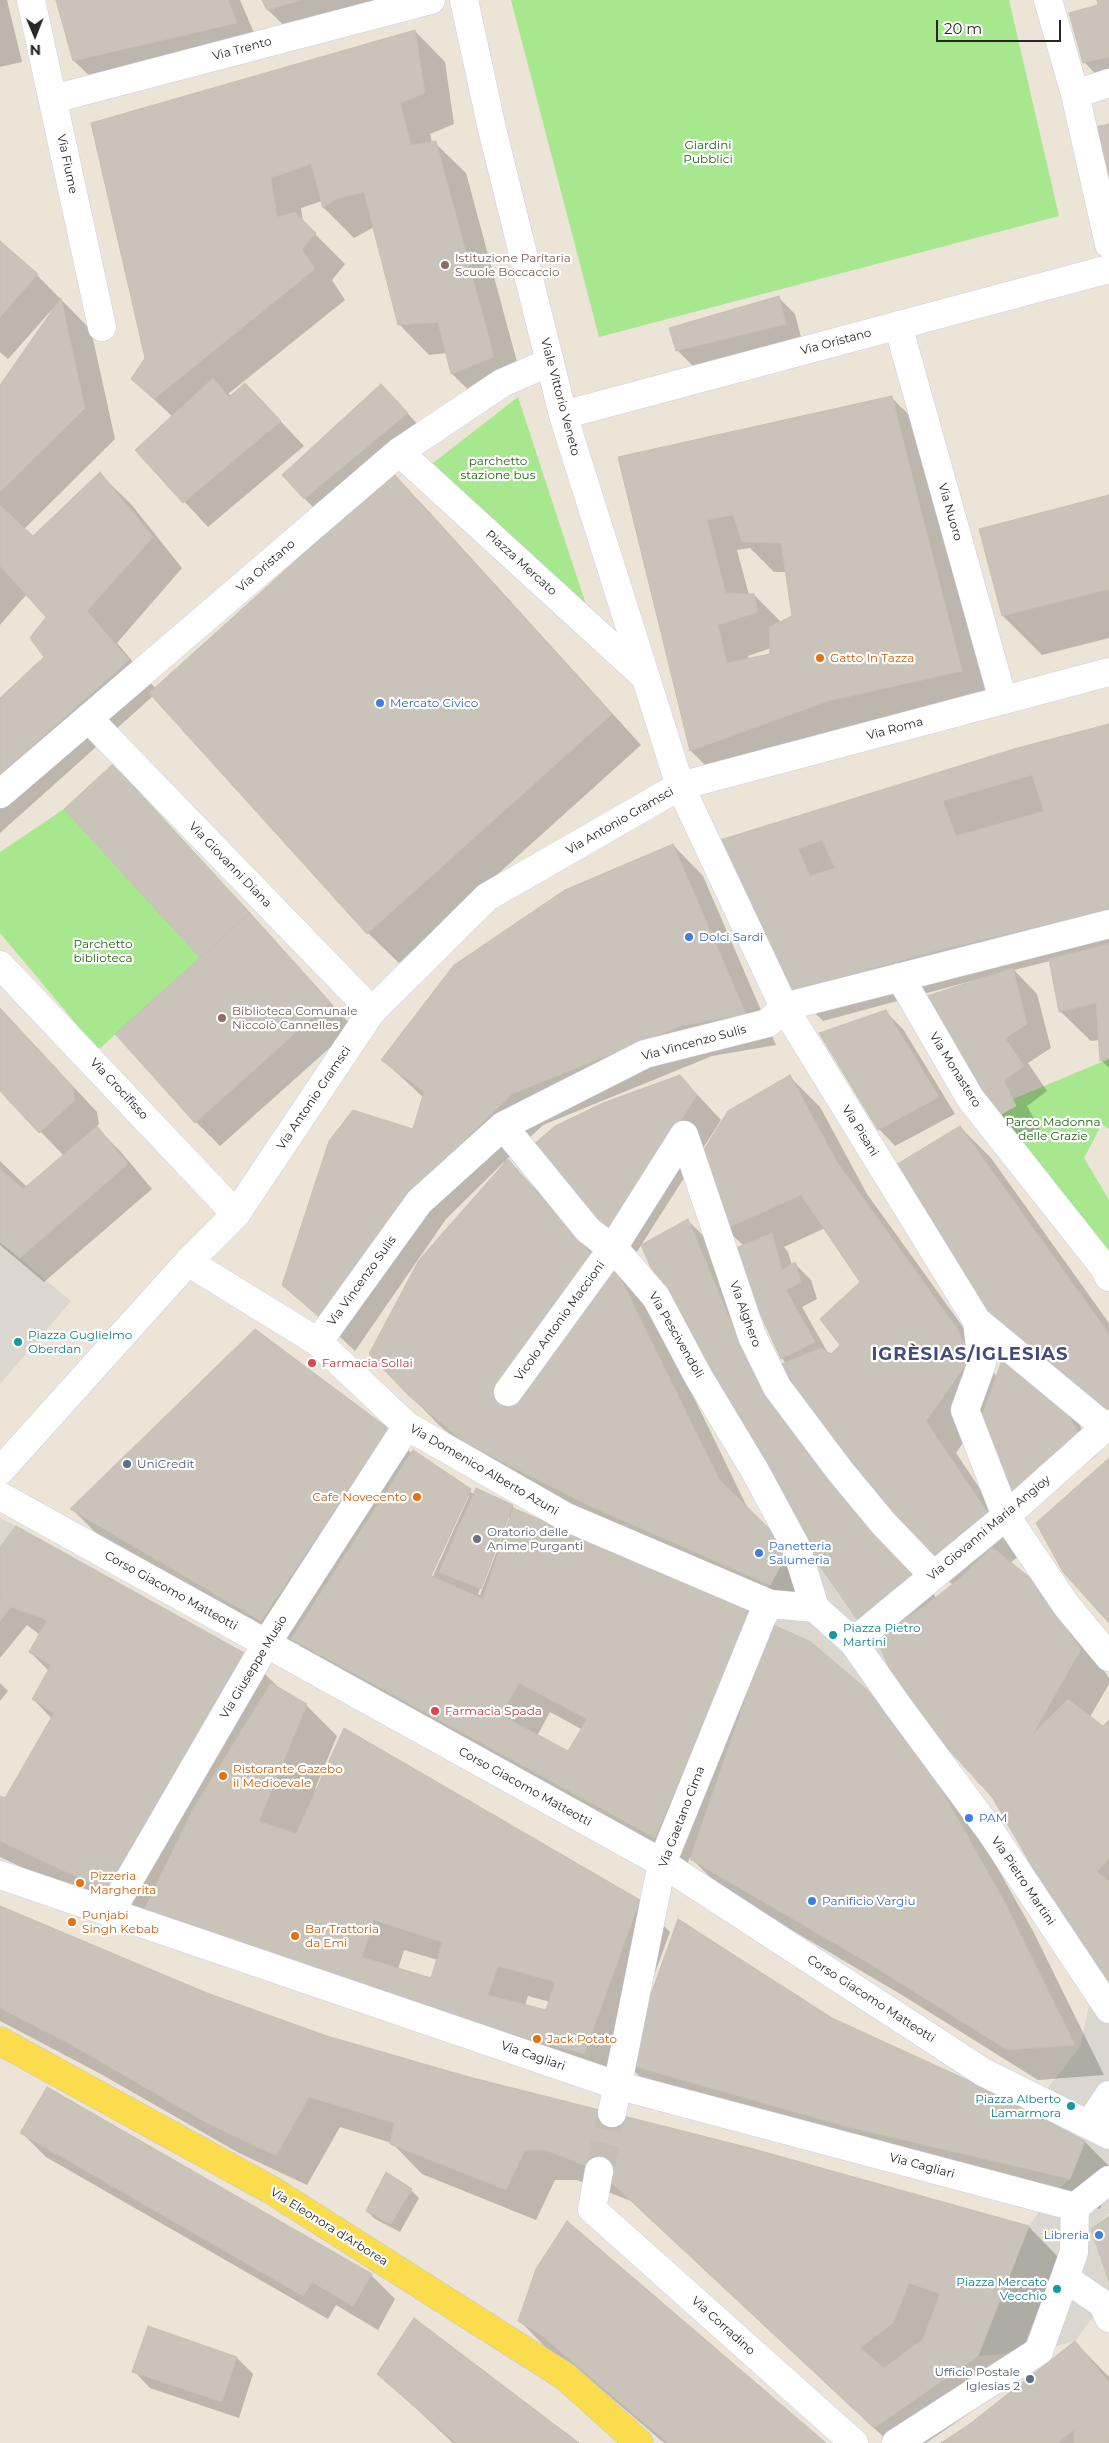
<!DOCTYPE html>
<html>
<head>
<meta charset="utf-8">
<style>
  body { margin:0 }
  #map { position:relative; width:1109px; height:2443px; overflow:hidden; background:#ebe4d7; font-family:Montserrat,sans-serif }
  canvas { display:block }
  .north { position:absolute; left:10px; top:10px; width:50px; height:50px; -webkit-text-stroke:4px #fff; paint-order:stroke; rotate:179deg; font-size:14px; font-weight:700; line-height:20px; text-align:center; color:#272727 }
  .north::after { content:''; display:block; margin:auto; width:18px; height:22px; background:#272727; clip-path:polygon(50% 0,100% 100%,50% 72%,0 100%) }
  .scale { position:absolute; left:936px; top:20px; width:125px; height:22px; box-sizing:border-box; border:2px solid #272727; border-top:0; padding-left:6px; font-size:15px; line-height:18px; white-space:nowrap; color:#272727; -webkit-text-stroke:4px #fff; paint-order:stroke }
</style>
</head>
<body>
<div id="map">
<canvas width="1109" height="2443"></canvas>
<div class="north">N</div>
<div class="scale">20 m</div>
</div>
<script>
const g = document.querySelector('canvas').getContext('2d');
g.lineJoin = 'round';
function paint(path, color) {
  g.fillStyle = color;
  g.fill(path, 'evenodd');
}
function poly(rows) {
  const path = new Path2D();
  for (const r of rows) {
    path.moveTo(r[0], r[1]);
    for (let i = 2; i < r.length; i += 2) path.lineTo(r[i], r[i + 1]);
  }
  return path;
}
function stroke(path, color, width, dash) {
  g.strokeStyle = color;
  g.lineWidth = width;
  g.lineCap = dash ? 'butt' : 'round';
  g.setLineDash(dash || []);
  g.stroke(path);
}
function write(font, color, halo, rows, align = 'center') {
  g.font = font + ' Montserrat,sans-serif';
  g.lineWidth = 4.5;
  g.setLineDash([]);
  g.textBaseline = 'middle';
  g.strokeStyle = halo;
  g.fillStyle = color;
  for (const [text, x, y, turn = 0] of rows) {
    g.save();
    g.translate(x, y);
    g.rotate((+turn || 0) * Math.PI / 180);
    g.textAlign = isNaN(turn) ? turn : align;
    if (halo) g.strokeText(text, 0, 0);
    g.fillText(text, 0, 0);
    g.restore();
  }
}
paint(poly([
  [511,0,1009,0,1059,216,599,337],
  [518,397,587,608,433,463],
  [64,809,200,958,98,1050,0,933,0,852],
  [1109,1059,1109,1129,1102,1124,1084,1158,1109,1200,1109,1267,994,1118,1016,1106,1013,1099]
]), '#a7e78e');
paint(poly([
  [0,1242,71,1301,0,1384],
  [0,1518,16,1526,0,1547],
  [806,1546,861,1625,876,1638,904,1701,891,1718,866,1689,811,1642,771,1624,759,1598,770,1585,790,1549],
  [1093,1987,1109,1998,1109,2213,1091,2229,1109,2282,1109,2295,1075,2341,1039,2351,978,2356,1029,2226,1047,2200,1070,2179,1085,2141,1029,2112,1080,2047]
]), '#dbd7ce');
paint(poly([
  [0,0,7,0,22,62,0,67],
  [58,0,240,0,260,47,99,85,74,61],
  [264,0,434,0,299,40,268,10],
  [1098,0,1109,0,1109,77,1101,79,1084,62,1100,6],
  [415,31,445,62,454,124,430,134,432,143,435,143,466,173,524,388,483,404,452,374,447,353,429,355,399,324,374,227,354,238,324,208,322,201,301,208,303,222,345,264,332,280,345,300,228,394,269,409,304,446,208,527,137,450,173,417,132,379,146,358,93,124],
  [0,242,37,275,91,330,115,439,24,529,33,538,100,474,131,504,182,568,117,643,155,688,393,475,423,505,641,745,399,963,368,933,153,696,0,833,0,699,46,657,48,617,27,594,0,625,0,387,58,305,57,304,8,359,0,352],
  [779,298,795,314,802,341,694,367,677,350],
  [892,398,922,428,992,702,721,781,691,751,619,457],
  [750,548,774,572,786,572,794,617,781,622,754,595,749,595,737,550],
  [771,648,771,655,749,660,748,656],
  [397,402,423,430,321,515,304,498],
  [1109,496,1109,638,1042,655,1003,616],
  [1109,725,1109,1068,1101,1060,1099,1040,1091,1041,1060,1011,1050,961,1014,970,1037,994,1051,1048,1028,1063,1047,1091,1027,1106,1040,1130,1019,1141,995,1117,979,979,823,1021,792,990,722,841],
  [113,766,353,1027,220,1146,196,1122,202,958],
  [673,845,703,876,776,1045,712,1056,543,1125,506,1160,538,1191,612,1275,617,1272,648,1303,748,1509,789,1550,801,1615,497,1473,440,1426,409,1394,505,1164,504,1162,446,1219,355,1351,284,1284,414,1130,424,1098,383,1060],
  [0,1008,97,1112,99,1124,96,1127,121,1152,152,1189,44,1282,0,1245,0,1161,27,1187,64,1156,0,1089],
  [886,1012,903,1029,955,1114,895,1146,879,1129],
  [680,1076,721,1120,631,1261,608,1238],
  [790,1077,820,1107,867,1194,986,1359,997,1378,1072,1412,1097,1455,1027,1510,1010,1494,984,1413,956,1453,1023,1553,1010,1563,1065,1613,1109,1678,1109,1684,1090,1717,1103,1728,1109,1722,1109,1984,993,1796,807,1546,688,1221,719,1251,763,1359,937,1599,953,1585,894,1527,782,1358,744,1246,726,1229],
  [825,1228,862,1283,841,1345,832,1356,828,1353,802,1307,817,1299,811,1280,795,1264,792,1265,788,1252,784,1247],
  [960,1127,991,1158,1109,1323,1109,1422],
  [389,1430,412,1454,475,1495,512,1506,516,1511,865,1690,896,1721,963,1807,1033,1931,1104,2075,1038,2080,902,1995,722,1889,690,1857,686,1868,323,1669,297,1643,292,1650,102,1539,72,1509],
  [467,1496,469,1496,430,1583,427,1582],
  [508,1516,510,1517,480,1595,478,1594],
  [550,1712,583,1730,569,1753,537,1736],
  [0,1549,247,1656,277,1686,276,1688,306,1705,337,1736,315,1789,639,1901,670,1932,614,2084,140,1922,0,1857,0,1797,5,1800,52,1719,33,1699,49,1671,30,1652,40,1635,27,1625,0,1658],
  [404,1950,438,1960,432,1980,398,1969],
  [528,1996,550,2002,546,2012,525,2006],
  [0,1683,8,1691,0,1701],
  [0,1907,207,1994,326,2037,469,2078,749,2149,1029,2227,1059,2258,1008,2387,926,2443,890,2443,631,2201,577,2180,555,2180,536,2220,422,2174,392,2143,340,2127,307,2185,239,2153,99,2073,0,2021],
  [832,2019,1085,2142,1109,2166,1109,2188,1100,2209,876,2156,658,2094,627,2064],
  [48,2088,371,2275,395,2299,378,2330,336,2305,328,2319,46,2157,22,2133],
  [411,2190,419,2198,400,2232,375,2219,367,2211],
  [520,2321,824,2443,664,2443,573,2365,550,2352],
  [1075,2342,1109,2377,1109,2443,943,2443,972,2424],
  [237,2358,253,2374,239,2418,150,2388,134,2371],
  [379,2374,577,2443,453,2443]
]), '#0003');
const building = poly([
  [56,0,228,0,237,23,73,61,56,0],
  [262,0,302,0,267,10,262,0],
  [1097,0,1109,0,1109,57,1083,63,1069,13,1098,5,1097,0],
  [415,30,425,93,400,103,411,145,436,141,494,357,451,374,438,322,398,325,364,192,336,199,323,208,311,164,271,178,277,217,295,212,316,233,302,249,315,269,154,399,131,379,145,358,91,123,415,30],
  [1109,124,1109,191,1095,127,1109,124],
  [0,241,38,274,0,317,0,241],
  [779,296,786,324,676,351,669,328,779,296],
  [61,298,85,408,0,492,0,385,61,298],
  [213,378,229,397,245,383,281,421,183,503,135,450,213,378],
  [381,384,408,413,304,499,282,475,381,384],
  [892,396,962,671,828,701,690,751,618,457,892,396],
  [733,515,742,542,781,543,792,616,769,627,770,654,727,663,718,625,758,612,754,594,726,593,707,520,733,515],
  [100,472,153,537,87,611,129,660,0,775,0,698,44,657,30,638,46,617,0,566,0,505,33,536,100,472],
  [393,473,612,714,367,934,149,693,393,473],
  [1109,495,1109,589,1002,616,979,529,1109,495],
  [1109,724,1109,910,932,952,791,991,720,840,1014,749,1109,724],
  [1032,775,1044,811,956,836,943,801,1032,775],
  [822,840,835,868,810,876,798,849,822,840],
  [113,764,250,913,200,958,64,809,113,764],
  [673,844,746,1014,681,1026,512,1094,415,1189,324,1321,282,1285,329,1141,353,1110,413,1129,424,1092,381,1060,454,965,565,890,673,844],
  [250,913,330,1002,195,1123,115,1034,250,913],
  [1109,944,1109,1058,1100,1061,1096,1003,1059,1012,1049,959,1109,944],
  [1013,968,1027,1024,1005,1038,1024,1066,1004,1081,1016,1106,994,1118,921,998,1013,968],
  [0,1008,73,1087,75,1100,39,1133,0,1091,0,1008],
  [886,1010,939,1097,878,1130,819,1033,886,1010],
  [680,1075,697,1095,607,1238,532,1146,555,1126,603,1103,680,1075],
  [790,1075,837,1162,956,1327,972,1356,926,1421,994,1522,934,1568,775,1367,820,1348,831,1354,840,1345,820,1319,860,1282,801,1195,725,1229,700,1156,728,1111,790,1075],
  [97,1126,128,1164,20,1258,0,1242,0,1169,23,1189,97,1126],
  [960,1126,1109,1334,1109,1415,990,1319,894,1166,960,1126],
  [508,1159,593,1256,494,1397,514,1405,594,1281,617,1271,719,1479,790,1549,770,1585,590,1506,465,1443,408,1395,369,1354,419,1260,508,1159],
  [688,1219,733,1327,800,1435,866,1511,918,1582,861,1625,806,1546,696,1371,641,1245,688,1219],
  [772,1233,782,1270,795,1262,801,1282,786,1290,815,1342,781,1359,731,1250,772,1233],
  [255,1329,389,1429,261,1621,70,1509,255,1329],
  [1003,1357,1056,1394,1082,1438,1009,1494,979,1424,1003,1357],
  [413,1450,471,1489,431,1576,483,1599,513,1508,752,1610,655,1838,291,1639,413,1450],
  [519,1683,587,1719,568,1751,501,1715,519,1683],
  [1109,1458,1109,1623,1063,1572,1036,1523,1109,1458],
  [476,1488,513,1505,481,1589,439,1572,476,1488],
  [16,1526,248,1655,109,1892,0,1841,0,1796,5,1798,54,1713,32,1699,51,1665,29,1652,47,1620,11,1607,0,1598,0,1547,16,1526],
  [992,1547,1034,1581,1081,1649,1033,1734,1068,1699,1103,1726,1109,1720,1109,1858,1097,1872,1109,1881,1109,1986,1087,1962,992,1797,904,1701,876,1638,925,1606,959,1579,992,1547],
  [0,1598,11,1607,0,1621,0,1598],
  [771,1624,811,1642,866,1689,891,1718,933,1775,1003,1899,1075,2045,1007,2050,870,1964,690,1859,771,1624],
  [271,1683,307,1704,259,1821,296,1834,344,1728,640,1900,584,2054,411,2006,144,1910,193,1809,271,1683],
  [374,1920,442,1942,431,1978,362,1957,374,1920],
  [498,1966,555,1982,546,2010,488,1995,498,1966],
  [0,1906,207,1993,327,2036,469,2077,750,2148,1029,2226,978,2356,874,2428,599,2171,545,2150,525,2150,506,2190,390,2144,394,2123,309,2097,276,2156,207,2123,68,2043,0,2008,0,1906],
  [909,2283,940,2294,923,2339,884,2368,860,2348,893,2323,909,2283],
  [678,1919,832,2018,976,2084,1085,2141,1070,2179,844,2126,626,2064,678,1919],
  [47,2087,372,2274,353,2306,312,2282,303,2296,20,2133,47,2087],
  [386,2172,412,2189,391,2224,366,2211,386,2172],
  [1109,2216,1109,2282,1091,2229,1109,2216],
  [567,2221,826,2443,668,2443,541,2335,518,2321,536,2269,567,2221],
  [414,2318,579,2443,456,2443,377,2374,414,2318],
  [148,2326,237,2357,222,2402,132,2372,148,2326],
  [1075,2341,1109,2382,1109,2443,1074,2443,1074,2430,1058,2443,941,2443,971,2423,1075,2341]
]);
paint(building, '#c9c3ba');
stroke(building, '#c6c0b1', 1);
stroke(poly([
  [599,2171,612,2113]
]), '#c4beb4', 28, [28, 14]);
const street = poly([
  [31,0,102,327],
  [1048,0,1075,94,1109,244],
  [1075,94,1109,83],
  [53,99,431,0],
  [898,325,1003,700],
  [563,415,1109,269],
  [399,452,643,675],
  [89,719,372,1011],
  [680,786,784,1007,977,1321,1105,1427],
  [0,794,399,452,502,383,550,362],
  [0,965,236,1214],
  [900,977,970,1098,1103,1266,1109,1277],
  [503,1126,588,1230,618,1253,656,1297,698,1376,755,1471,796,1547,815,1608,853,1642,898,1706,991,1832,1109,2009],
  [684,1135,752,1336,777,1387,840,1471,884,1524,933,1575],
  [188,1262,318,1342,407,1426,566,1517,770,1604],
  [977,1321,982,1363,965,1410,1006,1516,1066,1605,1109,1657],
  [318,1342,419,1202,503,1126,645,1054,768,1023,784,1007,1109,924],
  [508,1392,612,1249,684,1135],
  [0,1496,662,1863,983,2072,1109,2135],
  [853,1642,1006,1516,1109,1424],
  [0,1875,616,2085,1075,2207],
  [110,1913,266,1644,407,1426],
  [612,2113,662,1863,762,1617,770,1604,815,1608],
  [1089,2125,1109,2095],
  [599,2171,592,2209,854,2443],
  [1065,2278,1103,2304,1109,2318],
  [896,2443,1039,2351,1074,2252,1075,2207,1109,2180]
]);
const secondary = poly([
  [464,0,492,129,563,415,680,786],
  [0,1471,188,1262,236,1214,372,1011,487,897,680,786,1109,672]
]);
const primary = poly([
  [0,2041,273,2191,566,2377,639,2443]
]);
stroke(street, '#cccfe2', 29);
stroke(secondary, '#cccfe2', 29);
stroke(primary, '#c7c7c7', 29);
stroke(street, '#fff', 28);
stroke(secondary, '#fff', 28);
stroke(primary, '#fadc4d', 28);
for (const [x, y, r, color] of [
  [445,265,5,"#8d6e63"],
  [820,658,5,"#e8710a"],
  [380,703,5,"#3f7fe0"],
  [689,937,5,"#3f7fe0"],
  [222,1018,5,"#8d6e63"],
  [18,1342,5,"#0f9aa8"],
  [312,1363,5,"#e0444e"],
  [127,1464,5,"#5c6f8a"],
  [417,1497,5,"#e8710a"],
  [477,1539,5,"#6b7280"],
  [759,1553,5,"#3f7fe0"],
  [833,1635,5,"#0f9aa8"],
  [435,1711,5,"#e0444e"],
  [223,1776,5,"#e8710a"],
  [969,1818,5,"#3f7fe0"],
  [80,1883,5,"#e8710a"],
  [812,1901,5,"#3f7fe0"],
  [72,1922,5,"#e8710a"],
  [295,1936,5,"#e8710a"],
  [537,2039,5,"#e8710a"],
  [1071,2106,5,"#0f9aa8"],
  [1099,2235,5,"#3f7fe0"],
  [1057,2289,5,"#0f9aa8"],
  [1030,2379,5,"#5c6f8a"]
]) {
  const dot = new Path2D();
  dot.arc(x, y, r, 0, 2 * Math.PI);
  g.fillStyle = color;
  g.fill(dot);
  stroke(dot, '#fff', 2);
}
write('12px', '#272727', '#fff', [
  ["Via Trento",242,49,-15],
  ["Via Fiume",67,164,78],
  ["Via Oristano",836,342,-15],
  ["Viale Vittorio Veneto",560,397,75],
  ["Via Nuoro",950,512,74],
  ["Piazza Mercato",521,563,42],
  ["Via Oristano",266,566,-41],
  ["Via Roma",895,729,-15],
  ["Via Antonio Gramsci",620,821,-30],
  ["Via Giovanni Diana",230,865,46],
  ["Via Vincenzo Sulis",694,1043,-15],
  ["Via Monastero",955,1070,58],
  ["Via Crocifisso",119,1089,47],
  ["Via Antonio Gramsci",314,1098,-56],
  ["Via Pisani",860,1131,58],
  ["Via Vincenzo Sulis",362,1281,-54],
  ["Via Alghero",745,1314,70],
  ["Vicolo Antonio Maccioni",560,1321,-54],
  ["Via Pescivendoli",676,1335,60],
  ["Via Domenico Alberto Azuni",484,1470,30],
  ["Via Giovanni Maria Angioy",989,1528,-40],
  ["Corso Giacomo Matteotti",171,1591,29],
  ["Via Giuseppe Musio",254,1667,-59],
  ["Corso Giacomo Matteotti",525,1787,29],
  ["Via Gaetano Cima",682,1817,-69],
  ["Via Pietro Martini",1023,1881,56],
  ["Corso Giacomo Matteotti",871,1999,33],
  ["Via Cagliari",533,2056,19],
  ["Via Cagliari",922,2166,15],
  ["Via Eleonora d'Arborea",329,2227,32],
  ["Via Corradino",723,2326,42]
]);
write('12px', '#206714', '#fff', [
  ["Giardini",708,145],
  ["Pubblici",708,159],
  ["parchetto",498,461],
  ["stazione bus",498,475],
  ["Parchetto",103,944],
  ["biblioteca",103,958],
  ["Parco Madonna",1053,1122],
  ["delle Grazie",1053,1136]
]);
write('12px', '#785e54', '#fff', [
  ["Istituzione Paritaria",455,258],
  ["Scuole Boccaccio",455,272],
  ["Biblioteca Comunale",232,1011],
  ["Niccolò Cannelles",232,1025]
], 'left');
write('12px', '#c56008', '#fff', [
  ["Gatto In Tazza",830,658],
  ["Cafe Novecento",407,1497,"right"],
  ["Ristorante Gazebo",233,1769],
  ["il Medioevale",233,1783],
  ["Pizzeria",90,1876],
  ["Margherita",90,1890],
  ["Punjabi",82,1915],
  ["Singh Kebab",82,1929],
  ["Bar Trattoria",305,1929],
  ["da Emi",305,1943],
  ["Jack Potato",547,2039]
], 'left');
write('12px', '#366cbe', '#fff', [
  ["Mercato Civico",390,703],
  ["Dolci Sardi",699,937],
  ["Panetteria",769,1546],
  ["Salumeria",769,1560],
  ["PAM",979,1818],
  ["Panificio Vargiu",822,1901],
  ["Libreria",1089,2235,"right"]
], 'left');
write('12px', '#0d838f', '#fff', [
  ["Piazza Guglielmo",28,1335],
  ["Oberdan",28,1349],
  ["Piazza Pietro",843,1628],
  ["Martini",843,1642],
  ["Piazza Alberto",1061,2099,"right"],
  ["Lamarmora",1061,2113,"right"],
  ["Piazza Mercato",1047,2282,"right"],
  ["Vecchio",1047,2296,"right"]
], 'left');
write('12px', '#be3a42', '#fff', [
  ["Farmacia Sollai",322,1363],
  ["Farmacia Spada",445,1711]
], 'left');
write('12px', '#4e5e75', '#fff', [
  ["UniCredit",137,1464],
  ["Ufficio Postale",1020,2372,"right"],
  ["Iglesias 2",1020,2386,"right"]
], 'left');
write('12px', '#5b616d', '#fff', [
  ["Oratorio delle",487,1532],
  ["Anime Purganti",487,1546]
], 'left');
g.letterSpacing = '1px';
write('bold 18px', '#454b7a', '#fff', [
  ["IGRÈSIAS/IGLESIAS",970,1355]
]);
g.letterSpacing = '0px';
</script>
</body>
</html>
